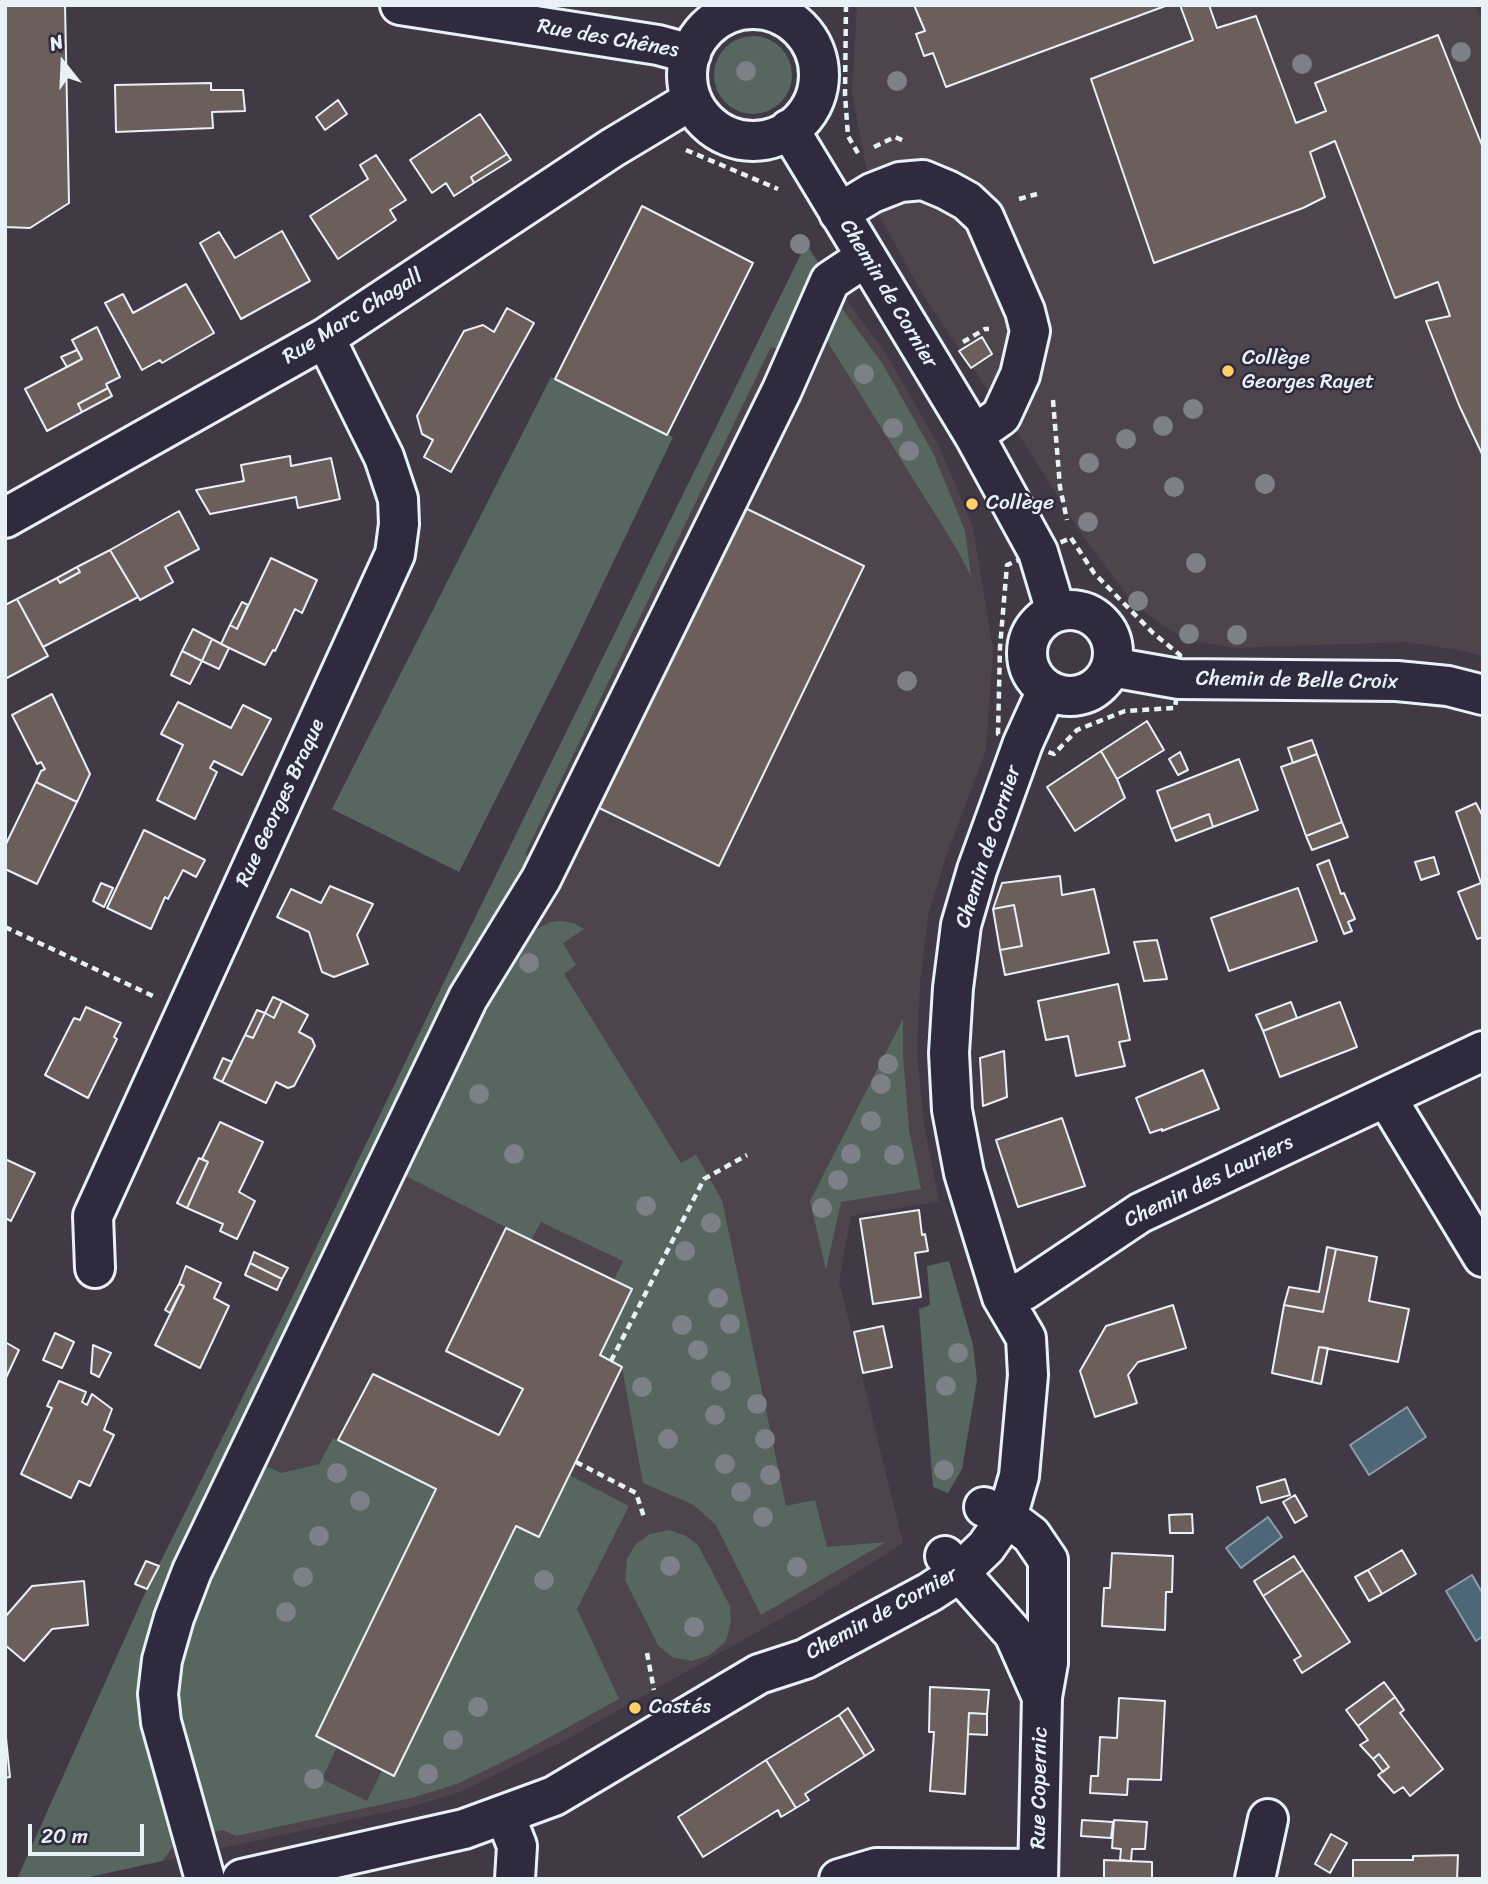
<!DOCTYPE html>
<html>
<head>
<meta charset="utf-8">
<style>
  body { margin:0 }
  #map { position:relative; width:1488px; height:1884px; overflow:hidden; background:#413a46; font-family:Sriracha,sans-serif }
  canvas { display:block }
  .frame { position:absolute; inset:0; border:7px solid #e8f1f8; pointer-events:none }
  .north { position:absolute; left:28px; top:28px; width:70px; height:70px; -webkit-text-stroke:5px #2f2a3d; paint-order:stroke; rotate:342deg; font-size:19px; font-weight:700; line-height:28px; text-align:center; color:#e8f1f8 }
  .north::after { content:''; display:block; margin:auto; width:24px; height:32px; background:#e8f1f8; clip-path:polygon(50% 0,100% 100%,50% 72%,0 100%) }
  .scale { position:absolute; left:28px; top:1824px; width:116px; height:32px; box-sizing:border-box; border:4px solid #e8f1f8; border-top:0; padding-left:9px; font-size:21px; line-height:24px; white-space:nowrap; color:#e8f1f8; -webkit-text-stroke:5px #2f2a3d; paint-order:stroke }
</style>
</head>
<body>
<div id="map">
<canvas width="1488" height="1884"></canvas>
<div class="frame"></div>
<div class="north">N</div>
<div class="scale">20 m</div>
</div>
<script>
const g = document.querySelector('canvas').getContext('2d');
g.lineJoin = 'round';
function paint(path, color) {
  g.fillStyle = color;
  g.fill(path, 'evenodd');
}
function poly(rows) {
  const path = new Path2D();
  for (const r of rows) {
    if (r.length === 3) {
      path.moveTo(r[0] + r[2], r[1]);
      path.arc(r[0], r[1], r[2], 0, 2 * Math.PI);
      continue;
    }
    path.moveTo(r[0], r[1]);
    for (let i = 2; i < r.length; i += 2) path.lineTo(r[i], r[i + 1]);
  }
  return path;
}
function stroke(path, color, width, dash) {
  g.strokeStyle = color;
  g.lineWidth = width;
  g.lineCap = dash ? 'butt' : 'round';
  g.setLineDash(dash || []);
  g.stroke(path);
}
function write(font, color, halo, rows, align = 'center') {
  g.font = font + ' Sriracha,sans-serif';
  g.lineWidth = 5;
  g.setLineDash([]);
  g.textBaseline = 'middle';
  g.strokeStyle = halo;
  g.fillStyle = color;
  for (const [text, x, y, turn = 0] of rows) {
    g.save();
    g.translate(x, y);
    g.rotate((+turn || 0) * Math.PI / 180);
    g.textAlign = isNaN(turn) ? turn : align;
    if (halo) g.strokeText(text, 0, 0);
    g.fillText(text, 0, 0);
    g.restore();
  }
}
paint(poly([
  [857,5,1476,5,1483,22,1483,656,1458,650,1405,642,1233,648,1184,639,1134,605,1084,538,1025,444,924,297,879,215,865,162,852,93],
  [806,244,888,357,941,450,973,528,993,649,986,750,946,857,928,916,920,983,917,1051,924,1125,939,1201,851,1216,839,1281,903,1543,812,1601,569,1738,460,1792,414,1806,80,1879,17,1879,147,1589,286,1310,469,930]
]), '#4e454c');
paint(poly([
  [753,75,39],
  [806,244,822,269,781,350,771,347,525,854,535,861,160,1616,178,1840,162,1861,80,1879,17,1879,147,1589,286,1310,469,930],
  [834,298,882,363,933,453,965,531,971,576,955,546,824,336],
  [551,377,673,437,575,642,459,872,332,809],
  [560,921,573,923,584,929,563,943,576,965,564,974,681,1163,696,1155,722,1200,786,1506,815,1500,827,1547,886,1542,761,1615,716,1525,694,1505,643,1483,622,1367,600,1355,632,1289,614,1280,623,1261,541,1222,531,1240,404,1175,482,1006,523,942,535,930,550,922],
  [903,1019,903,1054,909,1130,921,1189,841,1202,826,1270,810,1201],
  [949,1261,973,1345,977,1380,962,1469,948,1493,933,1487,919,1309,930,1305,927,1266],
  [333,1438,436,1489,316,1736,337,1747,322,1779,367,1801,382,1770,394,1776,516,1526,539,1537,569,1475,629,1506,577,1609,619,1699,519,1754,457,1784,411,1798,236,1836,223,1830,210,1833,173,1694,188,1622,260,1463,281,1473,319,1464],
  [669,1530,686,1536,698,1545,730,1606,731,1622,726,1641,710,1655,691,1661,672,1657,658,1645,625,1580,627,1559,635,1545,650,1534]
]), '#57675f');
const water = poly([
  [1407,1407,1426,1437,1369,1475,1350,1445,1407,1407],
  [1268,1517,1282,1537,1241,1568,1226,1548,1268,1517],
  [1472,1575,1483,1594,1483,1636,1476,1641,1446,1591,1472,1575]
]);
paint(water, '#4e6778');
stroke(water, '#8c9eab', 2);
const building = poly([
  [5,5,65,5,69,203,30,228,5,227,5,5],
  [914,5,1168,5,946,87,933,53,924,56,916,34,925,31,914,5],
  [1180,5,1209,5,1217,28,1256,16,1296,123,1326,111,1315,83,1438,35,1483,148,1483,456,1459,405,1426,321,1450,316,1438,282,1395,298,1335,141,1310,152,1325,197,1303,208,1154,263,1091,79,1193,40,1180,5],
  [211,83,211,90,243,90,245,111,212,112,213,128,116,132,115,85,211,83],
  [338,100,347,114,325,130,316,117,338,100],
  [480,114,507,154,471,177,474,183,454,196,446,183,432,193,410,160,480,114],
  [507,154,511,160,474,183,471,177,507,154],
  [376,155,406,200,390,210,396,220,338,259,310,216,368,179,360,165,376,155],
  [642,206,753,263,667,435,555,379,642,206],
  [282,231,310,281,241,319,200,243,219,232,235,258,282,231],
  [186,284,214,333,162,363,160,360,142,370,105,303,123,294,133,313,186,284],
  [507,308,534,323,451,472,424,457,433,440,422,434,417,416,464,331,483,325,494,332,507,308],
  [97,327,120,377,106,384,108,388,78,404,82,412,47,431,25,389,82,359,72,340,97,327],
  [982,337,992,354,971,368,959,351,982,337],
  [77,350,82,359,67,367,61,357,77,350],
  [108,388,112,396,82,412,78,404,108,388],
  [290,456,291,466,331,458,340,499,298,508,296,497,210,514,196,490,244,481,241,465,290,456],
  [737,504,864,566,719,866,593,805,737,504],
  [179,511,199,549,165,567,173,582,140,600,110,550,179,511],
  [110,550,138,597,43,647,17,599,57,578,60,583,80,572,77,567,110,550],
  [271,558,317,580,302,613,295,609,275,651,273,650,265,665,221,644,230,625,237,629,271,558],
  [77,567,80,572,60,583,57,578,77,567],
  [17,599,48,656,5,679,5,605,17,599],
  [242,602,248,605,237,629,230,625,242,602],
  [193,629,212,639,202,661,182,651,193,629],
  [212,639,229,648,219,669,202,661,212,639],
  [182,651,202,661,190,684,171,675,182,651],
  [52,694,90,774,77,802,36,782,41,771,45,769,41,762,37,764,12,715,52,694],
  [178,702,231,728,243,705,271,719,242,775,214,761,210,768,217,772,195,819,157,800,183,745,161,734,178,702],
  [1147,721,1164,750,1117,779,1101,751,1147,721],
  [1312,740,1317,754,1293,763,1288,748,1312,740],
  [1101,751,1117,779,1125,798,1075,831,1047,787,1101,751],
  [1180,752,1188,770,1178,775,1169,759,1180,752],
  [1317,754,1342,822,1306,836,1281,767,1317,754],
  [1239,759,1258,810,1213,827,1209,814,1171,829,1157,791,1239,759],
  [36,782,77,802,37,884,5,869,5,846,36,782],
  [1476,803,1483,817,1483,937,1477,939,1458,892,1481,883,1456,812,1476,803],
  [1209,814,1213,827,1176,841,1171,829,1209,814],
  [1342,822,1348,837,1312,850,1306,836,1342,822],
  [144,830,205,860,196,877,183,870,168,899,165,897,151,929,107,908,144,830],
  [1434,857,1439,874,1421,880,1415,862,1434,857],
  [1329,860,1341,894,1344,893,1355,919,1348,922,1352,931,1344,934,1317,865,1329,860],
  [1060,876,1062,895,1094,889,1109,953,1005,975,1000,950,1022,946,1014,905,993,909,1002,883,1060,876],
  [101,883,113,888,104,907,93,901,101,883],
  [330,886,373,904,357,935,368,964,334,977,322,972,309,932,277,917,291,889,321,903,330,886],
  [1298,888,1317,941,1229,971,1211,918,1298,888],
  [1014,905,1022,946,1000,950,993,909,1014,905],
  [1157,940,1167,979,1144,981,1134,942,1157,940],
  [1118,984,1130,1040,1119,1042,1125,1066,1076,1076,1068,1036,1046,1040,1038,1001,1118,984],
  [273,997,282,1001,274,1018,265,1013,273,997],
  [282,1001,308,1015,299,1032,312,1039,315,1046,294,1086,288,1088,276,1082,266,1103,222,1082,245,1035,253,1038,265,1013,274,1018,282,1001],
  [1291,1002,1297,1018,1263,1031,1256,1015,1291,1002],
  [1340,1002,1357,1047,1280,1077,1263,1031,1340,1002],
  [86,1007,121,1023,114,1037,117,1039,88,1098,45,1075,74,1018,80,1020,86,1007],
  [257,1010,265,1013,253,1038,245,1035,257,1010],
  [1004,1051,1007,1097,983,1106,980,1058,1004,1051],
  [223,1058,232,1062,222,1082,214,1078,223,1058],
  [1203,1070,1219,1109,1162,1131,1162,1129,1150,1133,1136,1098,1203,1070],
  [1062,1118,1085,1186,1018,1207,996,1140,1062,1118],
  [220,1122,263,1142,239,1192,255,1201,237,1239,220,1231,223,1224,187,1208,208,1162,202,1159,220,1122],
  [199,1158,208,1162,187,1208,177,1203,199,1158],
  [5,1159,35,1173,11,1221,5,1218,5,1159],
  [919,1210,922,1235,925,1234,928,1251,915,1253,921,1297,873,1304,860,1219,919,1210],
  [506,1228,632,1289,600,1355,622,1367,539,1537,516,1526,394,1776,316,1736,436,1489,338,1440,373,1374,499,1435,523,1389,446,1351,506,1228],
  [1327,1247,1336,1249,1323,1312,1284,1305,1289,1287,1319,1292,1327,1247],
  [1336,1249,1377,1257,1369,1301,1409,1309,1398,1362,1319,1347,1312,1382,1272,1373,1284,1305,1323,1312,1336,1249],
  [254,1252,288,1268,282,1279,250,1263,254,1252],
  [250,1263,282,1279,277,1290,245,1275,250,1263],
  [186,1266,221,1283,214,1298,229,1306,200,1368,155,1345,184,1286,179,1284,186,1266],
  [179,1284,184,1286,170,1313,165,1310,179,1284],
  [1173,1305,1186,1348,1138,1362,1128,1375,1137,1403,1095,1417,1080,1371,1106,1326,1173,1305],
  [883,1326,892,1367,863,1373,854,1332,883,1326],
  [55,1333,74,1342,62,1368,43,1360,55,1333],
  [5,1342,19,1350,5,1380,5,1342],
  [93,1345,111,1353,99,1377,91,1373,93,1345],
  [1319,1347,1328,1348,1321,1384,1312,1382,1319,1347],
  [59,1381,86,1392,82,1402,87,1405,92,1394,112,1409,104,1430,114,1435,90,1486,79,1481,71,1498,21,1474,52,1408,47,1406,59,1381],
  [1285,1479,1290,1495,1261,1503,1257,1487,1285,1479],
  [1295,1495,1307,1516,1295,1523,1283,1502,1295,1495],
  [1192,1514,1193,1533,1170,1533,1169,1515,1192,1514],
  [1402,1550,1416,1574,1382,1594,1368,1570,1402,1550],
  [1112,1553,1173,1556,1172,1592,1166,1592,1165,1630,1102,1626,1104,1588,1110,1588,1112,1553],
  [1294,1556,1303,1570,1263,1596,1254,1581,1294,1556],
  [146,1561,159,1566,147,1589,135,1584,146,1561],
  [1303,1570,1350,1642,1302,1673,1294,1660,1301,1656,1263,1596,1303,1570],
  [1368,1570,1382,1594,1369,1601,1355,1577,1368,1570],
  [84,1581,88,1625,52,1629,24,1661,5,1645,5,1617,32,1586,84,1581],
  [1384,1682,1395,1697,1358,1726,1346,1710,1384,1682],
  [930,1687,989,1690,987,1714,969,1713,965,1794,930,1791,934,1732,929,1732,930,1687],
  [1395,1697,1404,1710,1400,1713,1443,1769,1410,1796,1403,1787,1394,1793,1378,1775,1389,1767,1379,1754,1373,1759,1360,1745,1368,1740,1358,1726,1395,1697],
  [1119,1698,1165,1701,1161,1780,1128,1779,1127,1795,1090,1793,1091,1776,1098,1776,1100,1737,1117,1738,1119,1698],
  [848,1708,874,1750,865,1756,839,1715,848,1708],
  [969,1713,987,1714,987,1735,968,1734,969,1713],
  [839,1715,865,1756,805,1794,809,1800,796,1808,766,1760,839,1715],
  [5,1728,10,1777,5,1778,5,1728],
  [1379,1754,1389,1767,1383,1772,1373,1759,1379,1754],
  [766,1760,796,1808,781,1817,778,1810,703,1857,678,1817,766,1760],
  [1082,1820,1113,1822,1111,1838,1081,1836,1082,1820],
  [1114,1820,1147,1822,1145,1849,1132,1849,1131,1861,1120,1860,1121,1849,1112,1848,1114,1820],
  [1331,1834,1347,1843,1330,1873,1315,1864,1331,1834],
  [1458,1855,1457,1879,1353,1879,1353,1860,1413,1860,1413,1856,1458,1855],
  [1104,1860,1152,1862,1152,1879,1104,1879,1104,1860]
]);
paint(building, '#6c5f5b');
stroke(building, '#e8f1f8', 2);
const minor = poly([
  [400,5,658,45,691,54],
  [753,75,66],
  [789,129,974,435,1038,552,1056,612],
  [839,213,872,193,900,182,923,180,947,190,967,201,984,217,1025,311,1030,331,1020,375,1001,416,974,435],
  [5,518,325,338,612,148,692,100],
  [1070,653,43],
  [1111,667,1179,679,1397,681,1448,686,1483,695],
  [1386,1097,1483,1257],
  [95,1268,93,1216,395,554,399,524,398,499,384,457,325,338],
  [1002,1297,1025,1290,1140,1213,1483,1051],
  [984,1507,1007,1517,1031,1535,1048,1560,1048,1663,1042,1697,1038,1879],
  [945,1556,1014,1634,1041,1695],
  [505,1815,517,1846,515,1879],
  [205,1879,161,1722,158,1694,162,1660,174,1618,192,1571,468,998,541,879,782,390,830,281,866,257],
  [242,1879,464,1829,554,1796,759,1674,805,1659,930,1592,959,1573,986,1547,1007,1517,1019,1476,1028,1375,1026,1338,1002,1297,964,1173,952,1110,949,1053,953,988,961,925,977,870,1023,743,1047,690],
  [839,1879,876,1868,1038,1869],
  [1255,1879,1268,1819]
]);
stroke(minor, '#e8f1f8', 44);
stroke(poly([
  [846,5,845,95,848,136,859,155,857,156],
  [874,147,895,137,904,141],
  [686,150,778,189],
  [1019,199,1037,194],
  [963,342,985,329,989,329],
  [1053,400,1060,487,1067,520],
  [1071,538,1094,573,1153,633,1180,655,1179,679,1175,708,1125,711,1077,730,1054,754,998,734,1000,647,1007,565,1071,538],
  [5,927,153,996],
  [611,1361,704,1179,747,1155],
  [576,1462,636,1493,644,1517],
  [647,1653,654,1690]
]), '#e8f1f8', 4.5, [7, 5]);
stroke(minor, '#2f2a3d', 38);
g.fillStyle = '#7d8086';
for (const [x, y] of [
  [1461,52],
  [1302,64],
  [746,71],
  [897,81],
  [800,244],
  [864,374],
  [1193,409],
  [1163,426],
  [893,428],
  [1126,439],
  [909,451],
  [1089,463],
  [1265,484],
  [1174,487],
  [1088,522],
  [1196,563],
  [1138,601],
  [1189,634],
  [1237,635],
  [907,681],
  [529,963],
  [888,1064],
  [881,1084],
  [479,1094],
  [871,1121],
  [514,1154],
  [851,1154],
  [894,1155],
  [838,1180],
  [646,1206],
  [822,1208],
  [711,1223],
  [685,1251],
  [718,1298],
  [730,1324],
  [682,1325],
  [698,1350],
  [958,1353],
  [721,1381],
  [946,1386],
  [642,1387],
  [757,1404],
  [715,1415],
  [668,1439],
  [765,1439],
  [725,1464],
  [944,1470],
  [337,1473],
  [770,1475],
  [741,1492],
  [360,1501],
  [763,1517],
  [319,1536],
  [670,1566],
  [797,1567],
  [303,1577],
  [544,1580],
  [286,1612],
  [694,1627],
  [478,1707],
  [453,1740],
  [428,1774],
  [314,1779]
]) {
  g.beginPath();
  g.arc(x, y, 10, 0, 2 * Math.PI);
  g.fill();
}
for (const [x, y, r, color] of [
  [1228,371,7,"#ffd166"],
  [972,504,7,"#ffd166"],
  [635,1708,7,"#ffd166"]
]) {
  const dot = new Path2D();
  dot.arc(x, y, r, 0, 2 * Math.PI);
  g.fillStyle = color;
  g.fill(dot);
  stroke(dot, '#2f2a3d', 2.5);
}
write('21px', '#e8f1f8', '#2f2a3d', [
  ["Rue des Chênes",608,39,10],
  ["Chemin de Cornier",888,294,59],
  ["Rue Marc Chagall",353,317,-32],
  ["Chemin de Belle Croix",1297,681,1],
  ["Rue Georges Braque",281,803,-65],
  ["Chemin de Cornier",989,847,-72],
  ["Chemin des Lauriers",1209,1182,-26],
  ["Chemin de Cornier",882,1614,-29],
  ["Rue Copernic",1040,1788,-89]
]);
write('21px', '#e8f1f8', '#2f2a3d', [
  ["Collège",1242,359],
  ["Georges Rayet",1242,383],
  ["Collège",986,504],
  ["Castés",649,1708]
], 'left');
</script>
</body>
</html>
